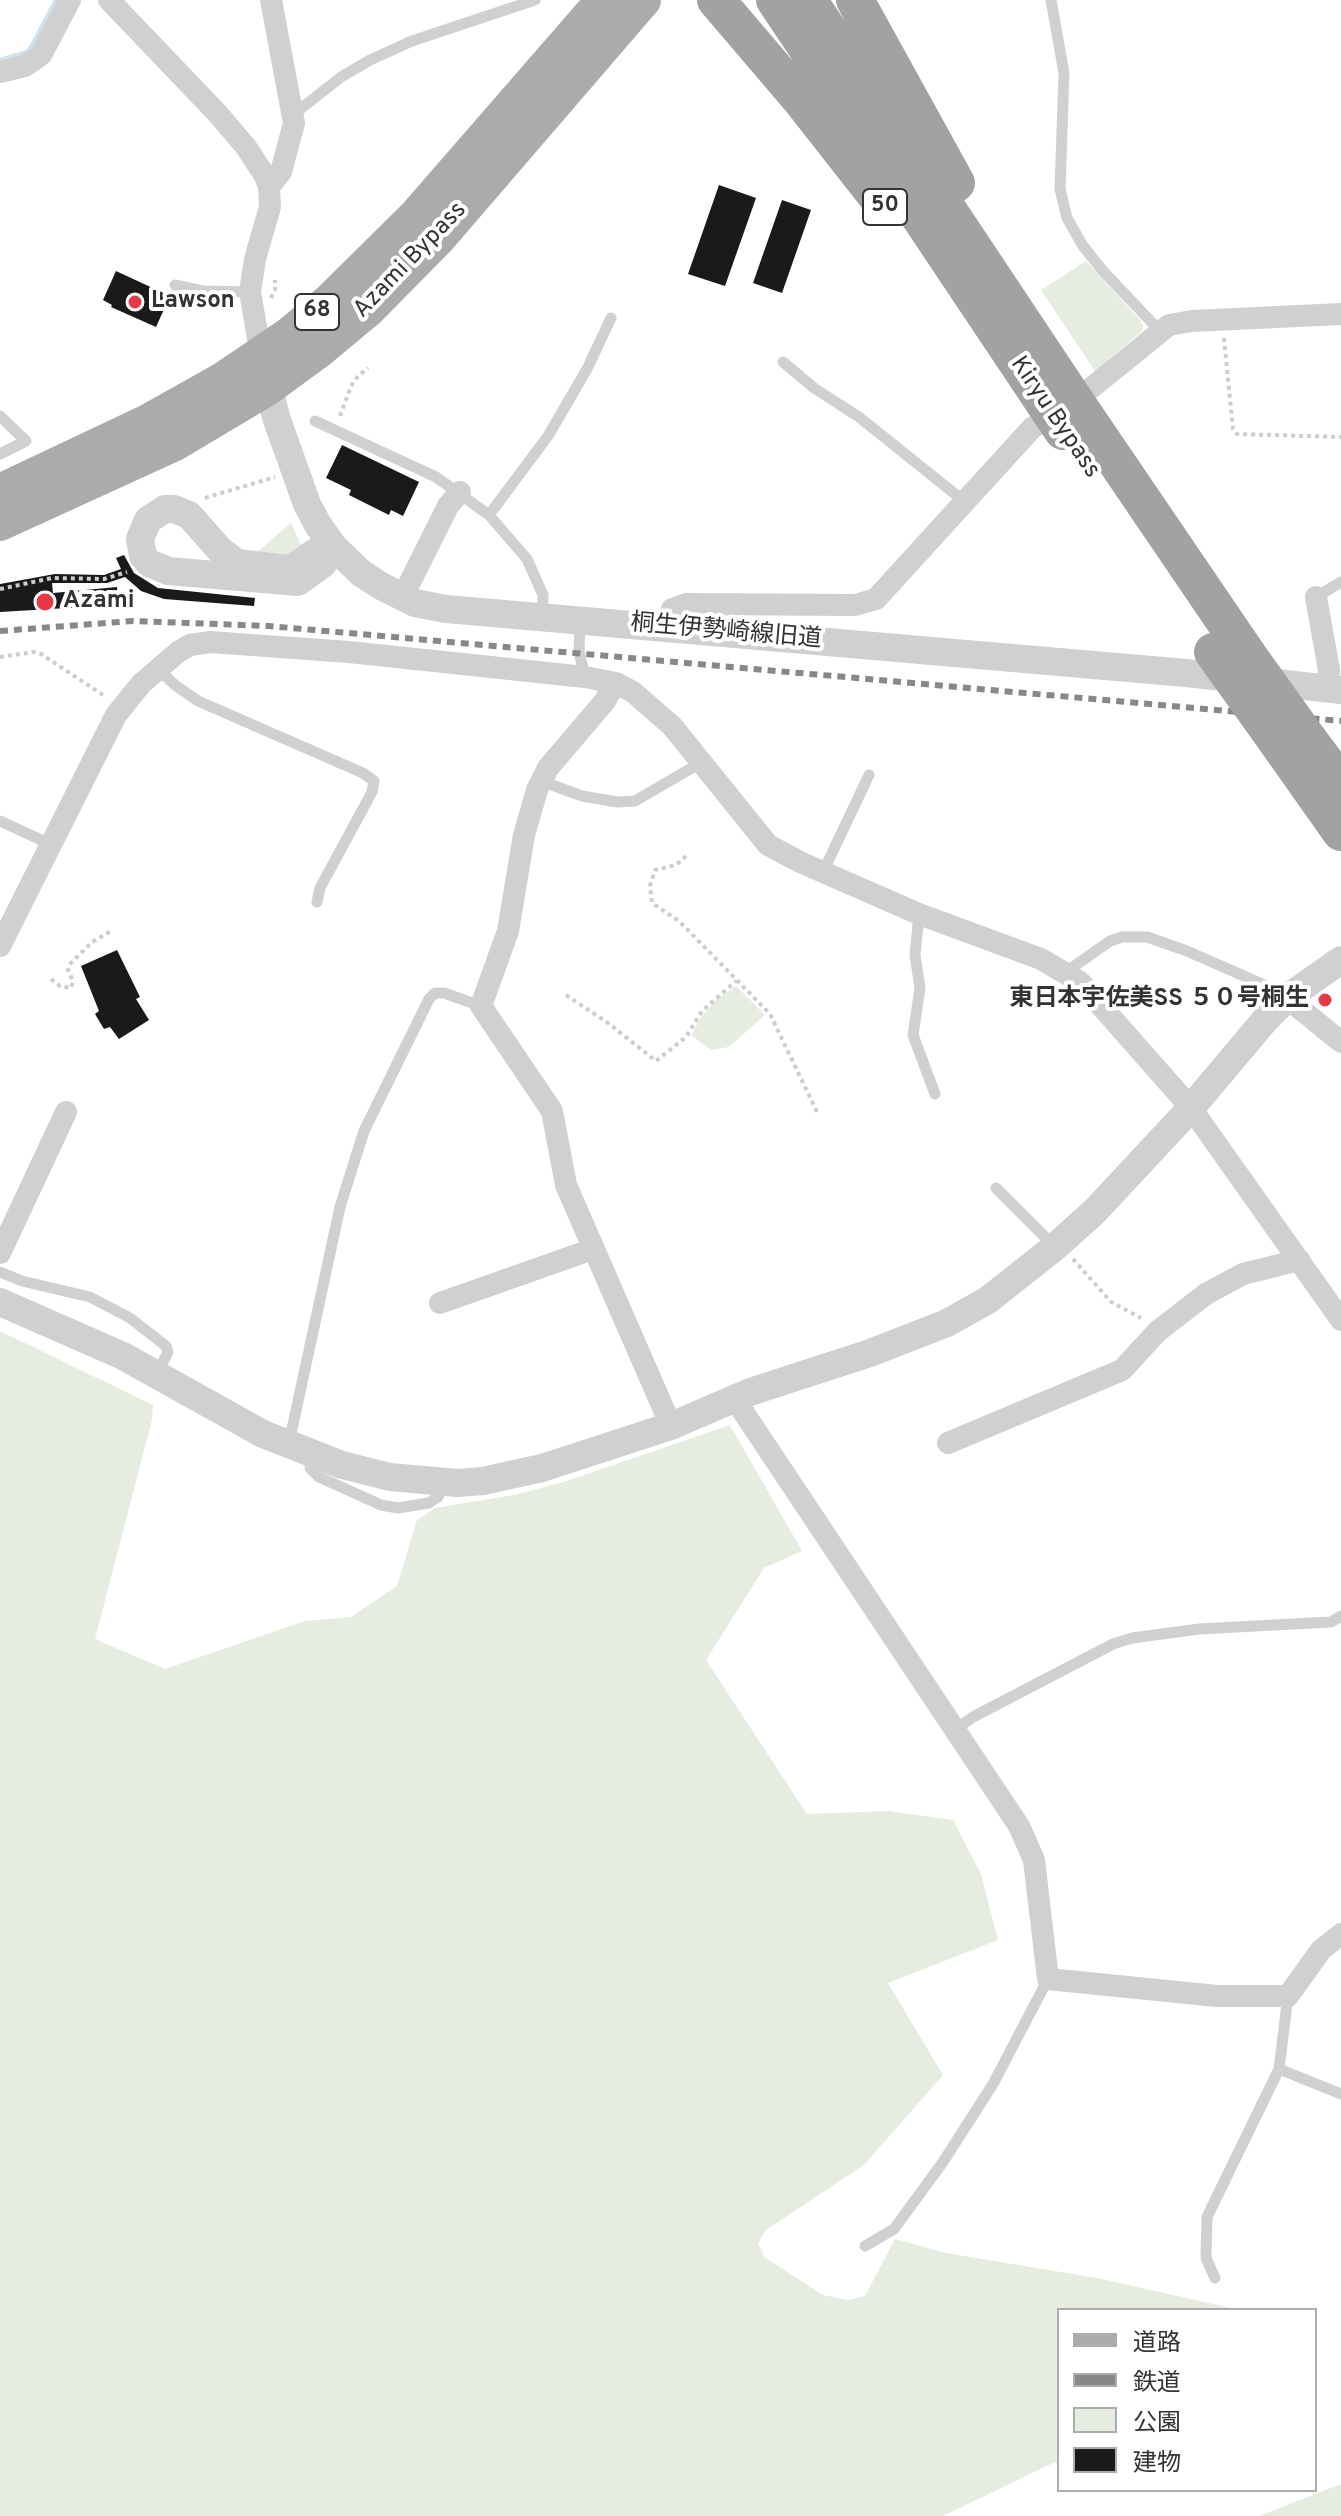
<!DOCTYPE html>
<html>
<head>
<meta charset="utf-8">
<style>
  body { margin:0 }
  #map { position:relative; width:1341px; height:2516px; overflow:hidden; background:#fff; font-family:Overpass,"Noto Sans JP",sans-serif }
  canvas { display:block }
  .legend { position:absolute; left:1057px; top:2308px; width:260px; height:184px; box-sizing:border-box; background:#fff; border:2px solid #adadad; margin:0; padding:10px 14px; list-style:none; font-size:24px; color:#333 }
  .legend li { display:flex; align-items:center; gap:16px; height:40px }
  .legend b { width:40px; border:2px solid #adadad }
</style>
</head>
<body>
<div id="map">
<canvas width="1341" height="2516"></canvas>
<ul class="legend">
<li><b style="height:10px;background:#ababab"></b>道路</li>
<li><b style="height:10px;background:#888"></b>鉄道</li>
<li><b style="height:22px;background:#e6ecdf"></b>公園</li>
<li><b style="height:22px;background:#1a1a1a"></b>建物</li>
</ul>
</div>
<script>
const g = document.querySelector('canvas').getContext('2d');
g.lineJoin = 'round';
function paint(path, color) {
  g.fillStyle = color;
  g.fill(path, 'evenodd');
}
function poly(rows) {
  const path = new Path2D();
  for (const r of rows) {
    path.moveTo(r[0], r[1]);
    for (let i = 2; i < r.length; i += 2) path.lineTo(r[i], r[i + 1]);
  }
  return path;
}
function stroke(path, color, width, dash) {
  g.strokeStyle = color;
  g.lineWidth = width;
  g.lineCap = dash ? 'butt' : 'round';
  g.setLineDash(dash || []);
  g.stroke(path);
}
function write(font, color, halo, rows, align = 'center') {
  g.font = font + ' Overpass,"Noto Sans JP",sans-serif';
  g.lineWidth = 8;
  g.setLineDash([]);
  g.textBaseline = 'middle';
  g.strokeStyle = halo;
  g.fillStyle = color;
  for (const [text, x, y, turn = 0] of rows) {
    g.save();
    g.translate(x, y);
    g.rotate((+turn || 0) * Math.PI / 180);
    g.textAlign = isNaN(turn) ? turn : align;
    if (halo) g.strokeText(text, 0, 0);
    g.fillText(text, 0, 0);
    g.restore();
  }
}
paint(poly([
  [1086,261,1140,320,1143,326,1143,330,1095,371,1041,290],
  [291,523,302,547,292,559,249,559],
  [736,986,765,1015,729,1047,711,1050,691,1035,702,1016,715,1001],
  [0,1331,153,1405,152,1420,95,1639,165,1669,305,1621,351,1617,397,1586,417,1520,435,1508,514,1495,564,1482,730,1425,802,1551,764,1568,706,1660,807,1814,888,1811,953,1820,981,1874,998,1940,888,1983,943,2075,864,2165,766,2230,758,2243,764,2257,823,2295,848,2300,865,2296,895,2239,946,2253,1097,2278,1240,2310,1059,2310,1059,2462,1051,2464,943,2516,0,2516],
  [1341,2484,1341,2516,1259,2516]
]), '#e6ecdf');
stroke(poly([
  [0,61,27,53,31,49,57,0]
]), '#cfe2ee', 6);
paint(poly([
  [719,185,756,198,725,286,688,274],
  [782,200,811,210,782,293,753,283],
  [116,271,170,296,156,327,111,307,112,305,103,300],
  [342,445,419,482,403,516,391,510,389,515,349,495,351,490,326,478],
  [124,555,134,573,158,588,255,598,254,606,164,599,141,591,125,577,107,583,52,583,53,593,117,587,118,605,0,612,0,584,55,574,104,575,121,569,116,558],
  [117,950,140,997,136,999,149,1020,119,1039,110,1027,104,1029,95,1014,99,1011,81,966]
]), '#1a1a1a');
stroke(poly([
  [271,298,275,290,275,280],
  [1224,338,1233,429,1237,434,1341,437],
  [340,416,351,386,358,376,368,368],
  [205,498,275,477],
  [0,589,52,578,104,579,127,572],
  [0,657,34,652,41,654,106,697],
  [686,856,676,865,655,870,650,886,652,903,679,921,770,1014,818,1114],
  [51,979,60,986,71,988,73,981,68,970,70,964,92,942,111,931],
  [566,995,608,1023,656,1061,686,1037,702,1011,736,981],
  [1073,1259,1111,1302,1141,1318]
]), '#cdcdcd', 4, [4, 4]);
stroke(poly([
  [1051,0,1064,73,1060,189,1067,218,1083,246,1103,271,1159,330],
  [294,114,341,77,370,60,412,41,535,0],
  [175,285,203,291,250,292],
  [783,362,814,388,859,417,965,502],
  [0,416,26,441,0,454],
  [315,421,436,477,489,515,527,559,543,595,542,618],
  [489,515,548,436,587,369,611,318],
  [1316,597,1341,582],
  [580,622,579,652,585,677],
  [158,669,175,685,198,701,363,773,374,781,372,792,320,888,317,902],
  [541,781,582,796,617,802,635,801,702,762],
  [0,821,52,845],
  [823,872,869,775],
  [919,914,915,955,920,988,913,1035,935,1094],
  [1066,972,1110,941,1122,937,1147,937,1187,951,1269,987,1286,997],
  [996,1188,1055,1247],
  [0,1272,22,1281,90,1297,130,1318,166,1346,168,1352,157,1374],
  [287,1444,292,1429,340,1207,364,1131,429,999,435,993,444,993,481,1006],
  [311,1454,310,1468,319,1477,381,1505,398,1508,429,1503,438,1497,444,1483],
  [956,1729,973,1717,1113,1644,1132,1638,1199,1629,1331,1622,1341,1616],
  [1279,2069,1341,2094],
  [865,2246,894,2229,943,2162,993,2084,1048,1979],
  [1215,2278,1206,2258,1207,2217,1279,2069,1288,1996]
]), '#d0d0d0', 11);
stroke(poly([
  [109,0,218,114,246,147,265,176,269,187,270,207,255,259,250,292,261,356],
  [0,72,25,66,41,55,70,0],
  [269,187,281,172,294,123,271,0],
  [1075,401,1169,325,1192,321,1341,314],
  [1316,597,1329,670,1328,689],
  [402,598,448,506,460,492],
  [665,628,672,609,686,604,855,605,876,599,1032,428,1052,415],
  [615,683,605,701,548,768,537,790,524,835,508,931,481,1006,552,1111,566,1185,671,1426],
  [0,946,116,715,141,684,178,652,190,645,210,642,349,652,585,677,616,683,633,692,672,726,768,845,800,862,919,914,1041,959,1080,982,1191,1108,1341,1320],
  [1287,998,1341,1042],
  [0,1253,66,1112],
  [440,1303,593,1249],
  [734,1398,1019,1826,1034,1860,1048,1979,1217,1996,1288,1996,1321,1950,1341,1934],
  [948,1443,1122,1370,1158,1331,1206,1294,1243,1274,1299,1260]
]), '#d0d0d0', 22);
stroke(poly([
  [264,368,276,417,307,504,318,525,333,546,361,573,381,586,415,603,446,609,1186,673,1341,690],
  [165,509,174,509,189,515,220,550,237,563,287,569,294,567,314,553,333,546,323,564,298,582,168,571,149,563,143,556,140,539,148,520,165,509],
  [0,1302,123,1356,263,1434,342,1465,390,1477,458,1483,483,1481,542,1468,671,1426,750,1392,870,1353,947,1323,988,1300,1055,1247,1095,1211,1191,1108,1265,1020,1287,998,1341,960]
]), '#d0d0d0', 28);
stroke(poly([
  [0,492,148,422,223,380,288,336,330,301,416,216,604,0],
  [0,523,173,444,267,388,319,350,367,310,439,237,643,0]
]), '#ababab', 36);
stroke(poly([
  [716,0,803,102,876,195],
  [775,0,1063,431],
  [808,0,1075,401,1247,654],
  [855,0,956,183],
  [1276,740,1341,832],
  [1310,742,1341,783]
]), '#a2a2a2', 38);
stroke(poly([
  [0,631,133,621,269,626,1341,721]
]), '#888', 6, [8, 6]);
stroke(poly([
  [1213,652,1276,740],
  [1247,654,1310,742]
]), '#a2a2a2', 38);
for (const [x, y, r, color] of [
  [135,302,8,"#e63946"],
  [45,602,10,"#e63946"],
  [1325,1000,8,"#e63946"]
]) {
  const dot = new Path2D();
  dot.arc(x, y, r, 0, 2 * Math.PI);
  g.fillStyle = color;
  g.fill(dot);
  stroke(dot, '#fff', 3);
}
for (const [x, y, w] of [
  [885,207,44],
  [317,312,44]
]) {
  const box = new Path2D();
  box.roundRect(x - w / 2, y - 18, w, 36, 6);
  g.fillStyle = '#fff';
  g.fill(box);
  stroke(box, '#333', 2);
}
write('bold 22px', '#333', null, [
  ["50",885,207],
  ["68",317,312]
]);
write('24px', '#333', '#fff', [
  ["Azami Bypass",411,261,-46],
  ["Kiryu Bypass",1054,418,56],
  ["桐生伊勢崎線旧道",726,633,5]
]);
write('bold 24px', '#333', '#fff', [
  ["Lawson",151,302],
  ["Azami",63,602],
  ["東日本宇佐美SS ５０号桐生",1309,1000,"right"]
], 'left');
</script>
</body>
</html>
